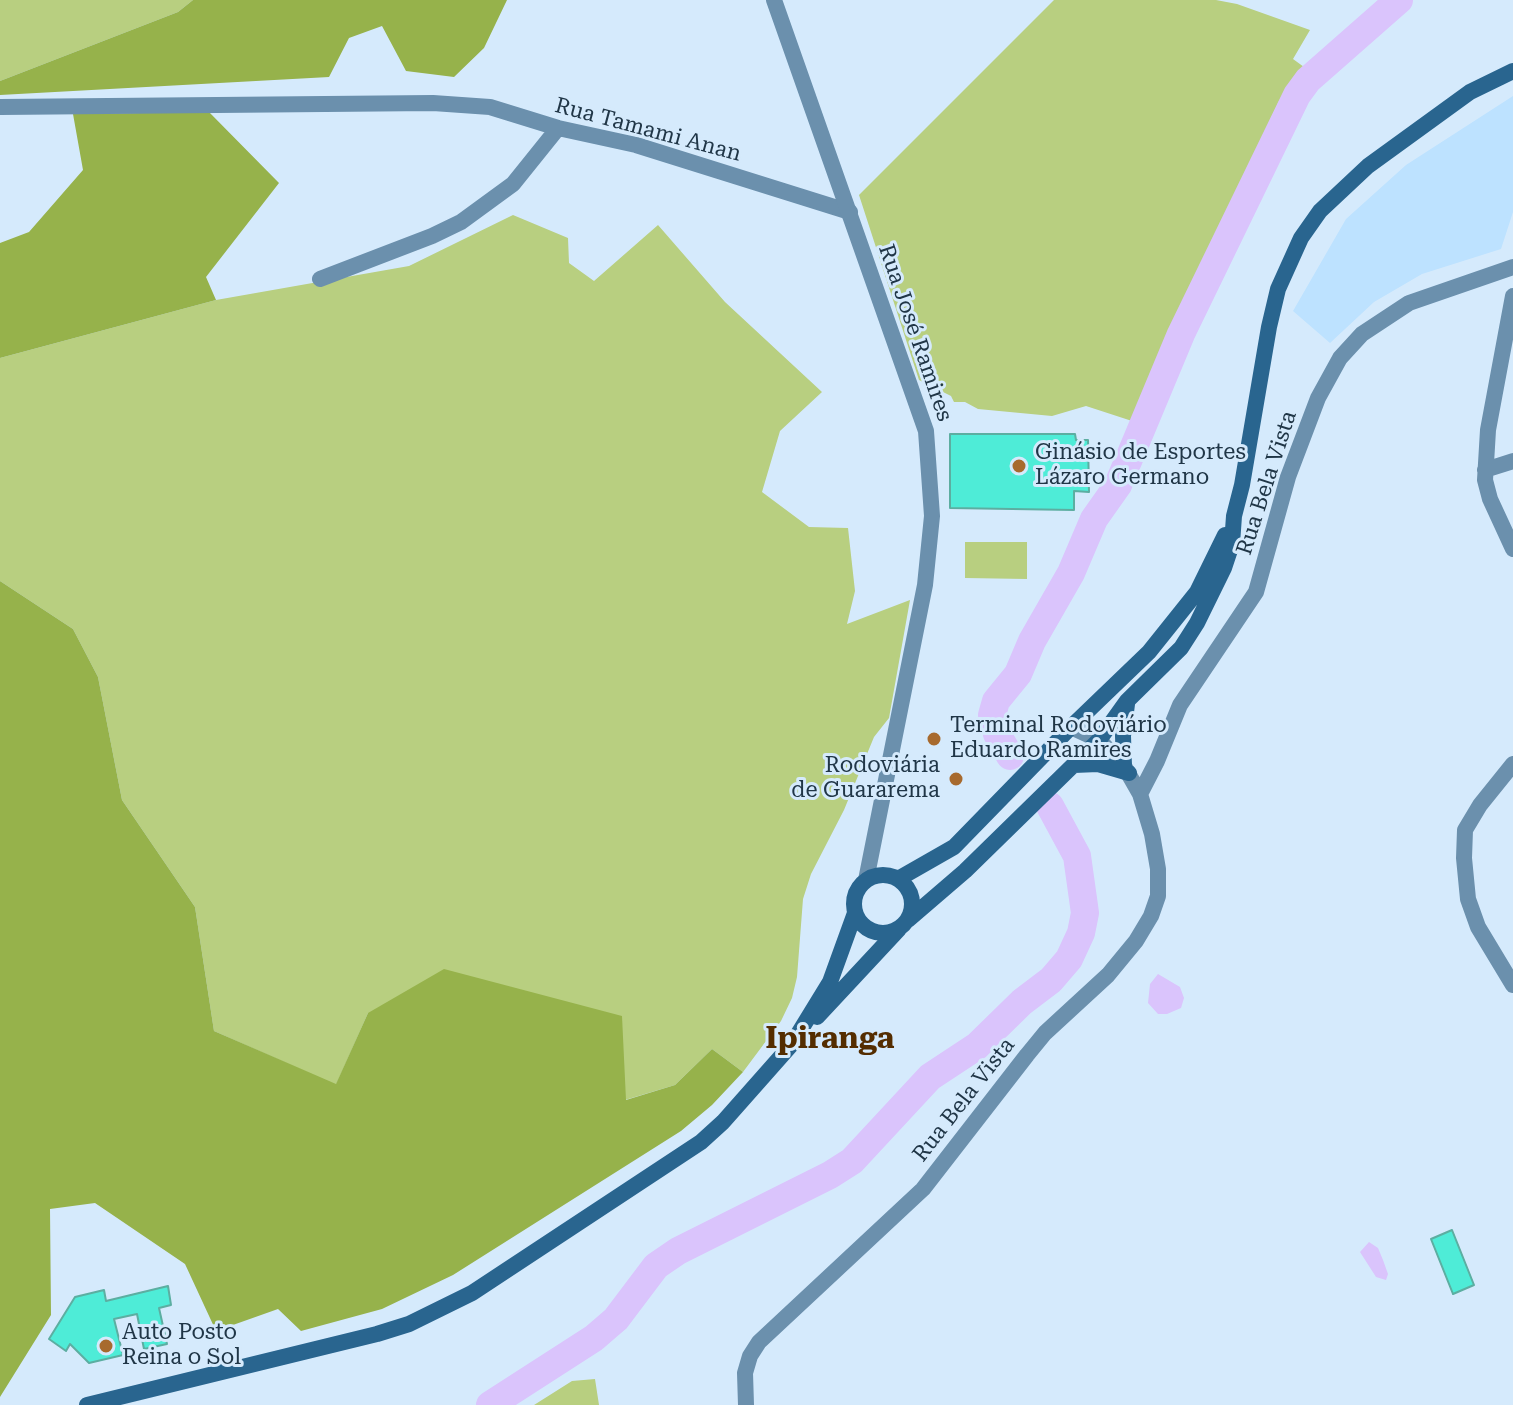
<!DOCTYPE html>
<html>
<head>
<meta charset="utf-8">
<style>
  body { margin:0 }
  canvas { display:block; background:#d5eafc }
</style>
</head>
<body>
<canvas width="1513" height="1405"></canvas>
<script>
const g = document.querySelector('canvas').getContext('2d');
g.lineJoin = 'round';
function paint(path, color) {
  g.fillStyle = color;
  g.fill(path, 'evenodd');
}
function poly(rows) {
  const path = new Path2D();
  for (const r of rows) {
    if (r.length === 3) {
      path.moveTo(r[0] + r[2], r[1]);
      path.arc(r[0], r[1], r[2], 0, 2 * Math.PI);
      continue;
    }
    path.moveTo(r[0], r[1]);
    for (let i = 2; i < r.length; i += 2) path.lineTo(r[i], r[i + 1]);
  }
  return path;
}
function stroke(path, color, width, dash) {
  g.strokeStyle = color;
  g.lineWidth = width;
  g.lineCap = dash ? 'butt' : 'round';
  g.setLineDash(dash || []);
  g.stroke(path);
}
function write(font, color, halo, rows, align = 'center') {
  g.font = font + ' "Roboto Serif",serif';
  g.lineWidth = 6;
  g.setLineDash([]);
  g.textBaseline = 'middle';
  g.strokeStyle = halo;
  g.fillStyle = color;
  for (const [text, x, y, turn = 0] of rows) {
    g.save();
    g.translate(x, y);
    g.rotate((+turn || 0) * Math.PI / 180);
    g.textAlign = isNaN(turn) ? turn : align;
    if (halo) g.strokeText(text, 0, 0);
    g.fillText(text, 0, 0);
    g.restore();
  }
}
paint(poly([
  [1513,96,1513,212,1501,249,1422,274,1374,302,1330,343,1293,311,1346,219,1406,165]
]), '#bde2ff');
paint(poly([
  [0,0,193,0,178,12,0,81],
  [1054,0,1216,0,1237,4,1310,30,1293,59,1304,67,1279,101,1132,421,1086,406,1052,416,978,409,965,402,954,402,951,396,919,380,859,195],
  [513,215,568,238,569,263,594,281,658,225,725,302,822,392,780,431,762,492,809,527,848,528,855,591,847,624,910,600,889,718,874,737,844,810,811,874,803,899,797,977,792,998,781,1021,743,1072,712,1049,675,1085,625,1100,368,1013,336,1085,214,1031,195,907,122,800,98,677,73,629,0,581,0,358,216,300,409,266],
  [965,542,1027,542,1027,579,965,578],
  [595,1379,599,1405,534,1405,572,1381]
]), '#b8cf80');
paint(poly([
  [193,0,507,0,484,48,454,77,406,71,382,26,349,38,329,77,0,95,0,81,178,12],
  [209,112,279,183,206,277,216,300,0,358,0,243,29,232,83,170,73,114],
  [0,581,73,629,98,677,122,800,195,907,214,1031,336,1084,368,1013,444,969,622,1016,626,1100,675,1085,712,1049,743,1072,712,1105,681,1131,453,1275,382,1309,301,1331,278,1309,216,1331,185,1264,95,1203,50,1209,51,1315,0,1397]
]), '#96b24b');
paint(poly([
  [1158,974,1180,987,1184,998,1181,1008,1167,1014,1158,1014,1148,1003,1150,984],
  [1369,1242,1378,1248,1383,1260,1388,1274,1386,1280,1376,1277,1360,1252]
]), '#dac4fc');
stroke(poly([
  [1010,756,997,734,992,715,996,701,1018,674,1032,641,1071,573,1094,519,1118,485,1181,334,1297,95,1308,80,1399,0],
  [490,1405,594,1338,616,1319,656,1266,678,1251,830,1175,852,1161,930,1077,977,1046,1022,1002,1051,980,1069,959,1081,933,1085,913,1077,856,1050,806]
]), '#dac4fc', 28);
const building = poly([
  [950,434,1075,434,1076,440,1088,440,1089,492,1074,491,1074,510,950,508,950,434],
  [1452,1230,1474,1285,1453,1294,1431,1239,1452,1230],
  [168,1286,171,1305,159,1308,167,1344,144,1349,137,1314,114,1319,123,1355,89,1363,70,1344,66,1351,49,1339,75,1297,104,1290,106,1301,168,1286]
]);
paint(building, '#4eecd7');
stroke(building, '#5caea1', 2);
stroke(poly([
  [0,107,433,103,490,107,558,128,636,145,850,212],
  [320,279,432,236,461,222,513,184,558,128],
  [1513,296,1488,430,1485,480,1490,499,1513,549],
  [1485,470,1513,461],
  [1513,764,1480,805,1465,830,1464,858,1468,899,1478,927,1513,985],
  [1140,794,1157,761,1180,705,1256,592,1288,477,1318,398,1340,358,1362,334,1409,303,1513,267],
  [746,1405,745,1373,750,1356,759,1342,923,1189,1027,1055,1045,1033,1108,975,1136,941,1151,916,1158,896,1158,869,1152,834,1140,794,1124,766,1099,740,1071,727]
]), '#6b90ad', 16);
stroke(poly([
  [774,0,926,431,932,516,925,585,866,880]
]), '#6b90ad', 16);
stroke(poly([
  [1074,765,1098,764,1129,773],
  [1124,766,1123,736,1127,704],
  [883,904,29],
  [898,879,954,847,1071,727,1149,652,1197,592,1225,535],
  [908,920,965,871,1099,740,1127,701,1181,648,1197,623,1224,568,1232,544,1234,516,1242,485,1269,327,1278,289,1301,238,1320,211,1368,166,1470,92,1513,71],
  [817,1017,899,929],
  [87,1405,377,1334,409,1324,472,1293,701,1142,723,1122,792,1044,830,982,855,913]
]), '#29658f', 16);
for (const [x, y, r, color] of [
  [1019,466,8,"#a76a2e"],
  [934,739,8,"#a76a2e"],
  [956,779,8,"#a76a2e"],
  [106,1346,8,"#a76a2e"]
]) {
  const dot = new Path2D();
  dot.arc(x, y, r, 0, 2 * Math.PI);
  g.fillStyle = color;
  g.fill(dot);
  stroke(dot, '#d5eafc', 3);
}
write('22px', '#203647', '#d5eafc', [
  ["Rua Tamami Anan",648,130,15],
  ["Rua José Ramires",915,333,71],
  ["Rua Bela Vista",1267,483,-72],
  ["Rua Bela Vista",964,1100,-52]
]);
write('22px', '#203647', '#d5eafc', [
  ["Ginásio de Esportes",1035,453],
  ["Lázaro Germano",1035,478],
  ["Terminal Rodoviário",950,726],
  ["Eduardo Ramires",950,751],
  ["Rodoviária",940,766,"right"],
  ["de Guararema",940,791,"right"],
  ["Auto Posto",122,1333],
  ["Reina o Sol",122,1358]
], 'left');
write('bold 30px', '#542d00', '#d5eafc', [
  ["Ipiranga",830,1039]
]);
</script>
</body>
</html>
